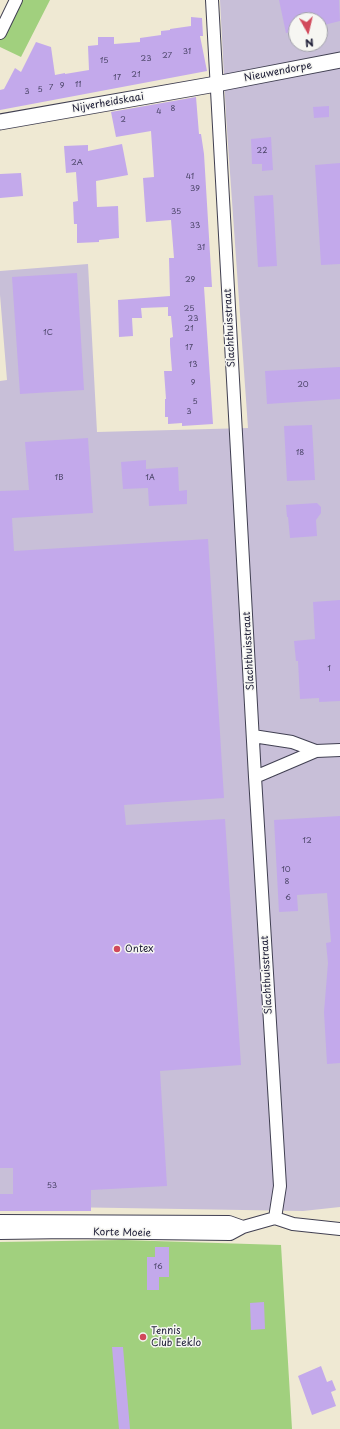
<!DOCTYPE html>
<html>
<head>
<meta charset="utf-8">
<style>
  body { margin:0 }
  #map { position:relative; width:340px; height:1429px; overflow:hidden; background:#efe9d3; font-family:"Playpen Sans",sans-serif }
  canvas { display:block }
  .north { position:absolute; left:288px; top:12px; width:40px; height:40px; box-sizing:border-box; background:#f6f6f2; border:1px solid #a1a1a9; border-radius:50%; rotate:172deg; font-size:11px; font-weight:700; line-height:16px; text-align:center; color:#22223b }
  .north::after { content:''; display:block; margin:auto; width:14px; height:18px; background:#d1495b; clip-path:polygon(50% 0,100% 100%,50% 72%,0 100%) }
</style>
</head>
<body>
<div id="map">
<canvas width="340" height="1429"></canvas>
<div class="north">N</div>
</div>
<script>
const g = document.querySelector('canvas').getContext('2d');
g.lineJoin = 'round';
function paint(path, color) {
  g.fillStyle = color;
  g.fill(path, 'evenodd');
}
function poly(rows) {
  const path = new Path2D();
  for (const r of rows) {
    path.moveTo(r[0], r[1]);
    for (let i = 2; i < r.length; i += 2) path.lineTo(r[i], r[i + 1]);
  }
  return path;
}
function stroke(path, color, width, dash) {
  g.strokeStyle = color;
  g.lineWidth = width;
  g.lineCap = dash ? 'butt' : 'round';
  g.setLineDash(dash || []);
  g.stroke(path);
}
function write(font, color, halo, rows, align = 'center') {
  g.font = font + ' "Playpen Sans",sans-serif';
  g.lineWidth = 3;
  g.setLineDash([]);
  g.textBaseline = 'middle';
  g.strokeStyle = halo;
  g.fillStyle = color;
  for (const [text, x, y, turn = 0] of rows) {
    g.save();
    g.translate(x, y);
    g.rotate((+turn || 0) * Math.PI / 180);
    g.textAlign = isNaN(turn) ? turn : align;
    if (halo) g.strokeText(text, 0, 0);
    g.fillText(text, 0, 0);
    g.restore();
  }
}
paint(poly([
  [220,0,340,0,340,1207,303,1211,0,1206,0,381,7,380,0,295,0,271,88,264,97,432,248,428,226,116],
  [296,20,320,20,320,44,296,44]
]), '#c8bfd8');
paint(poly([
  [16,0,50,0,21,57,0,47,0,33],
  [123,1240,281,1245,292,1429,0,1429,0,1242]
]), '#a1d07e');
paint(poly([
  [279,0,339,0,340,21,320,26,320,20,296,20,296,31,286,33],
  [191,17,202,18,203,36,200,36,207,71,0,110,0,90,4,89,15,68,21,72,36,42,51,47,55,75,65,73,65,74,89,70,88,46,98,45,98,37,114,37,114,44,140,42,140,38,161,35,161,31,170,30,170,29,191,26],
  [196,97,199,134,201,134,204,154,212,287,204,287,213,424,182,426,182,423,168,424,168,417,165,417,165,399,166,399,164,371,172,371,170,345,170,338,173,337,171,316,168,316,168,307,141,308,142,318,132,318,133,336,119,337,118,300,170,296,169,258,174,258,171,220,146,222,143,178,154,177,151,131,116,137,111,112],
  [329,106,329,117,314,118,313,107],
  [271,137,273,170,262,171,262,164,252,164,251,139],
  [122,144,128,175,96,181,97,207,118,206,119,238,99,240,99,242,77,243,77,224,74,224,73,202,78,201,76,172,66,173,64,146,88,145,88,151],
  [340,163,340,264,321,265,315,165],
  [21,173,23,196,0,198,0,174],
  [273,195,277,266,258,267,254,196],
  [77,273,84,390,20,394,12,277],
  [340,367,340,399,267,404,265,371],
  [312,425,315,480,287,481,284,426],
  [88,438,93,513,12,518,14,551,208,539,224,798,124,805,126,825,225,819,241,1065,160,1071,167,1186,91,1190,91,1211,0,1211,0,1194,13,1194,13,1168,0,1168,0,491,29,490,25,442],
  [146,460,146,469,178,467,179,491,187,490,187,504,149,506,148,488,123,489,121,462],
  [317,503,321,507,321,513,316,520,317,536,290,538,288,517,287,517,286,505],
  [340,600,340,701,319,702,319,698,300,699,298,661,296,661,294,641,315,639,313,602],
  [340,816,340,1063,327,1064,324,1012,328,963,326,943,331,942,327,893,297,895,298,911,279,912,274,820],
  [155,1247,169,1247,169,1277,159,1277,159,1290,147,1290,147,1257,155,1257],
  [264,1302,265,1329,251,1330,250,1303],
  [112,1347,123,1347,130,1429,119,1429],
  [321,1366,327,1382,332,1380,336,1390,331,1392,336,1406,312,1415,298,1376]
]), '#c3a9eb');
const minor = poly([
  [212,0,255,777,280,1186,275,1218],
  [0,33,16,0],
  [253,736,292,742,316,751],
  [255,777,316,751,340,750],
  [275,1218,293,1224,340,1229],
  [0,1221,229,1222,243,1227],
  [0,1233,68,1232,230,1234,243,1227,275,1218]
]);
const tertiary = poly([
  [0,122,216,84,340,60]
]);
stroke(minor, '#414052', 14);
stroke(tertiary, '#414052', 17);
stroke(minor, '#fff', 12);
stroke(tertiary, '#fff', 15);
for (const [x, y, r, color] of [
  [117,949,4,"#d1495b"],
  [143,1337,4,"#d1495b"]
]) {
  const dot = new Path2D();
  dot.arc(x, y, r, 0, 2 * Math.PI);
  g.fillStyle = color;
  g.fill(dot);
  stroke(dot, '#f6f6f2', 1.5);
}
write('8px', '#4a4467', null, [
  ["31",187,52],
  ["27",167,56],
  ["23",146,59],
  ["15",104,61],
  ["21",136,75],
  ["17",117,78],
  ["11",78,85],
  ["9",62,86],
  ["7",51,88],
  ["5",40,90],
  ["3",27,92],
  ["8",173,109],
  ["4",159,112],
  ["2",123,120],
  ["22",262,151],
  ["2A",77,163],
  ["41",190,177],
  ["39",195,189],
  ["35",176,212],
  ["33",195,226],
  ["31",201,248],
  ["29",190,280],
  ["25",189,309],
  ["23",193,319],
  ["21",189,329],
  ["1C",48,333],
  ["17",189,348],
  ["13",193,365],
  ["9",193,383],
  ["20",303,385],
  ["5",195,402],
  ["3",189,412],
  ["18",300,453],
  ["1B",59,478],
  ["1A",150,478],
  ["1",329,669],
  ["12",307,841],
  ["10",286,870],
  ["8",287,882],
  ["6",288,898],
  ["53",52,1186],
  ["16",158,1267]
]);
write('10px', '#22223b', '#f6f6f2', [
  ["Nieuwendorpe",278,72,-11],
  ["Nijverheidskaai",108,103,-10],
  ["Slachthuisstraat",230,328,-93],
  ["Slachthuisstraat",249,651,-93],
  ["Slachthuisstraat",267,975,-93],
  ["Korte Moeie",122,1233,1]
]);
write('10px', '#22223b', '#f6f6f2', [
  ["Ontex",125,949],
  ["Tennis",151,1331],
  ["Club Eeklo",151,1343]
], 'left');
</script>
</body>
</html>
